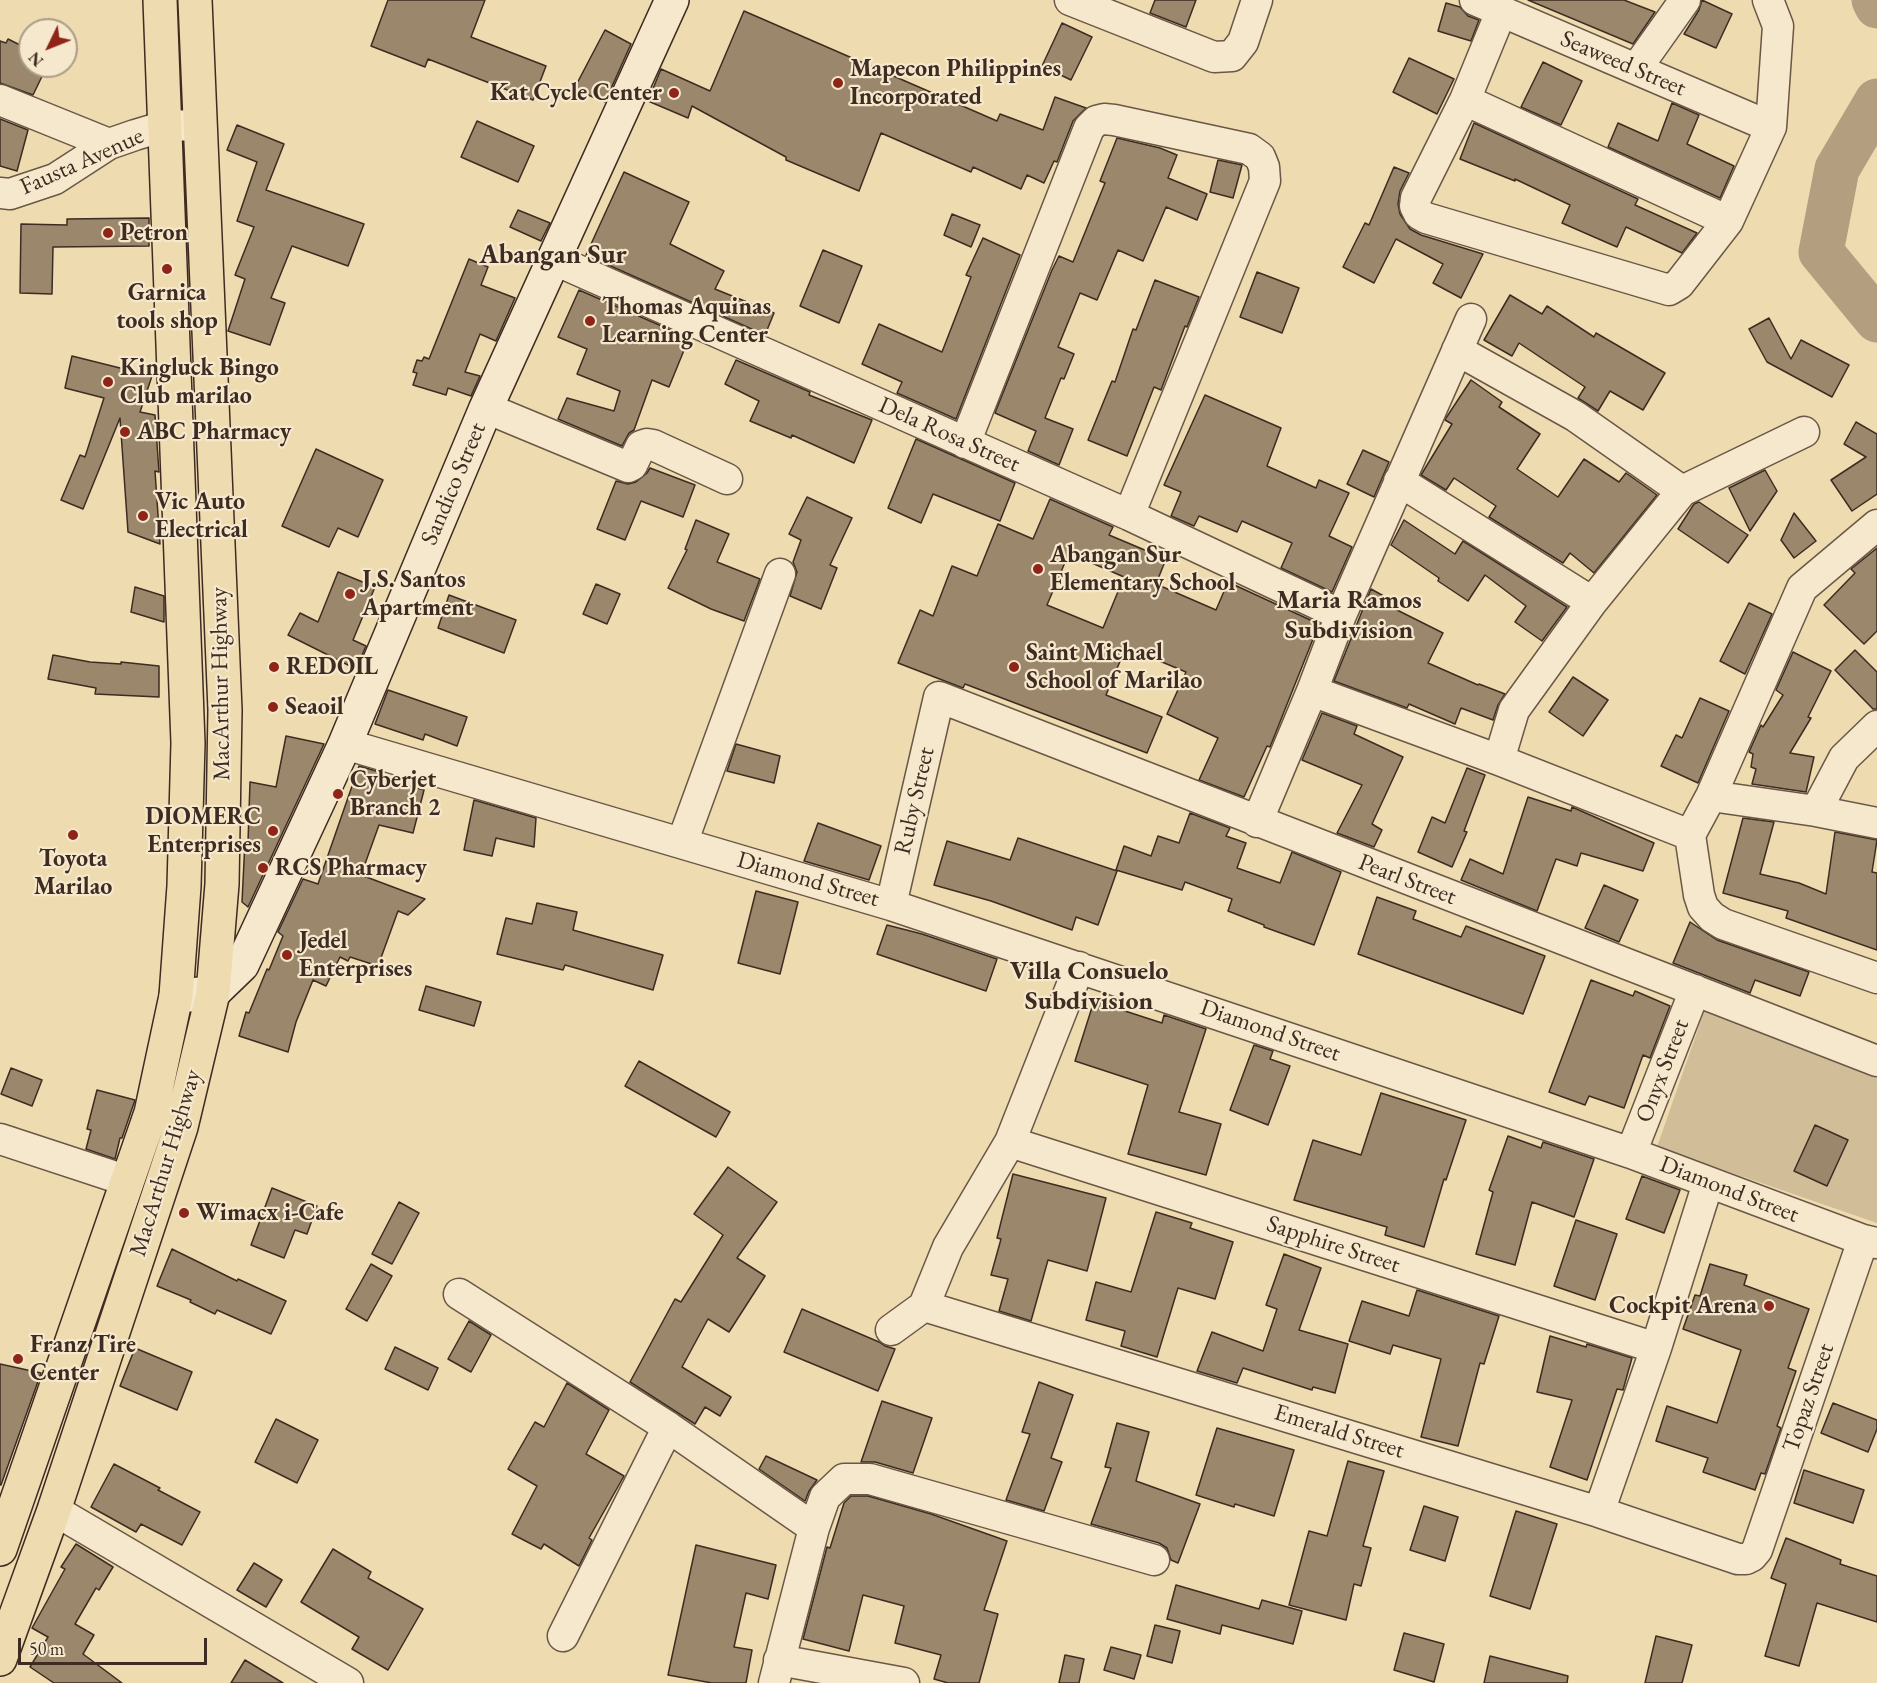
<!DOCTYPE html>
<html>
<head>
<meta charset="utf-8">
<style>
  body { margin:0 }
  #map { position:relative; width:1877px; height:1683px; overflow:hidden; background:#efdbb0; font-family:"EB Garamond",serif }
  canvas { display:block }
  .north { position:absolute; left:18px; top:18px; width:60px; height:60px; box-sizing:border-box; background:#f5e8cc; border:2px solid #ac9c88; border-radius:50%; rotate:227deg; font-size:16px; font-weight:700; line-height:24px; text-align:center; color:#3e2b22 }
  .north::after { content:''; display:block; margin:auto; width:21px; height:27px; background:#8f2418; clip-path:polygon(50% 0,100% 100%,50% 72%,0 100%) }
  .scale { position:absolute; left:18px; top:1638px; width:189px; height:27px; box-sizing:border-box; border:3px solid #3e2b22; border-top:0; padding-left:8px; font-size:18px; line-height:21px; white-space:nowrap; color:#3e2b22; -webkit-text-stroke:4px #f5e8cc; paint-order:stroke }
</style>
</head>
<body>
<div id="map">
<canvas width="1877" height="1683"></canvas>
<div class="north">N</div>
<div class="scale">50 m</div>
</div>
<script>
const g = document.querySelector('canvas').getContext('2d');
g.lineJoin = 'round';
function paint(path, color) {
  g.fillStyle = color;
  g.fill(path, 'evenodd');
}
function poly(rows) {
  const path = new Path2D();
  for (const r of rows) {
    path.moveTo(r[0], r[1]);
    for (let i = 2; i < r.length; i += 2) path.lineTo(r[i], r[i + 1]);
  }
  return path;
}
function stroke(path, color, width, dash) {
  g.strokeStyle = color;
  g.lineWidth = width;
  g.lineCap = dash ? 'butt' : 'round';
  g.setLineDash(dash || []);
  g.stroke(path);
}
function write(font, color, halo, rows, align = 'center') {
  g.font = font + ' "EB Garamond",serif';
  g.lineWidth = 4.5;
  g.setLineDash([]);
  g.textBaseline = 'middle';
  g.strokeStyle = halo;
  g.fillStyle = color;
  for (const [text, x, y, turn = 0] of rows) {
    g.save();
    g.translate(x, y);
    g.rotate((+turn || 0) * Math.PI / 180);
    g.textAlign = isNaN(turn) ? turn : align;
    if (halo) g.strokeText(text, 0, 0);
    g.fillText(text, 0, 0);
    g.restore();
  }
}
paint(poly([
  [1705,1009,1877,1078,1877,1223,1657,1147]
]), '#d1bd98');
stroke(poly([
  [1874,0,1877,6],
  [1877,101,1837,169,1821,252,1877,320]
]), '#b39f80', 45);
const building = poly([
  [388,0,485,0,471,37,546,66,533,100,428,59,425,67,371,46,388,0],
  [1155,0,1196,0,1186,27,1150,13,1155,0],
  [1528,0,1624,0,1655,12,1633,44,1528,0],
  [1702,0,1732,14,1716,48,1684,34,1699,10,1702,0],
  [1446,3,1460,7,1468,16,1479,20,1471,41,1438,31,1446,3],
  [744,11,997,121,1000,114,1043,130,1055,97,1086,108,1073,121,1057,162,1054,161,1044,183,1027,175,1021,189,973,167,971,172,881,133,859,191,786,160,786,157,692,106,688,118,648,101,661,69,710,91,744,11],
  [1062,23,1092,37,1071,80,1042,66,1062,23],
  [605,30,631,44,605,102,574,89,605,30],
  [8,39,30,50,30,66,47,66,33,95,0,83,0,41,6,43,8,39],
  [1409,58,1454,79,1437,114,1393,92,1409,58],
  [1543,62,1582,81,1561,125,1521,107,1543,62],
  [1672,103,1699,115,1687,144,1734,166,1720,198,1608,147,1618,123,1658,141,1672,103],
  [0,119,28,130,17,171,0,166,0,119],
  [477,121,534,146,518,182,461,157,477,121],
  [1474,123,1638,199,1635,205,1697,233,1682,253,1626,227,1617,247,1562,223,1570,205,1515,179,1515,181,1460,159,1474,123],
  [237,125,284,144,266,190,364,224,348,266,292,246,271,298,285,303,270,345,228,331,245,279,235,275,254,227,237,221,257,162,227,150,237,125],
  [1117,138,1160,148,1177,155,1168,178,1207,194,1197,220,1166,207,1143,261,1118,250,1097,300,1080,293,1058,347,1074,354,1064,379,1061,378,1045,418,1073,429,1059,465,1028,451,1036,431,995,413,1052,270,1059,256,1073,262,1105,183,1100,181,1117,138],
  [1218,160,1242,165,1233,198,1210,192,1218,160],
  [1394,167,1409,173,1400,191,1398,204,1400,214,1410,229,1421,235,1483,254,1461,298,1433,283,1443,264,1396,239,1374,283,1343,267,1365,223,1369,225,1394,167],
  [624,172,689,202,670,244,724,271,715,289,774,313,765,335,586,255,624,172],
  [518,210,550,223,541,241,510,227,518,210],
  [952,214,980,225,971,247,944,235,952,214],
  [149,218,149,246,53,247,52,294,20,293,21,224,67,225,67,219,149,218],
  [983,238,1020,255,956,419,897,393,902,382,862,364,879,324,942,352,971,277,966,275,983,238],
  [823,250,862,266,839,323,800,306,823,250],
  [469,259,488,267,481,285,515,298,496,341,480,334,465,372,480,376,471,396,448,388,446,395,413,385,417,373,413,372,417,360,422,361,424,357,429,359,469,259],
  [1257,272,1299,288,1282,333,1240,317,1257,272],
  [1155,280,1199,297,1187,327,1185,326,1161,390,1154,387,1127,456,1088,440,1112,381,1115,382,1133,329,1136,330,1155,280],
  [579,290,689,338,669,387,652,380,634,430,629,433,622,446,558,419,567,398,614,411,620,391,577,374,587,349,558,337,579,290],
  [1510,295,1542,314,1547,306,1594,337,1596,333,1665,373,1643,410,1610,391,1598,411,1578,398,1585,387,1519,343,1512,356,1484,340,1510,295],
  [1769,318,1791,359,1801,340,1849,365,1832,397,1767,362,1749,329,1769,318],
  [72,356,152,376,140,412,155,415,159,472,155,471,160,544,128,532,120,418,83,509,61,500,80,455,85,457,104,398,65,388,72,356],
  [736,360,810,392,809,395,872,420,854,463,792,435,791,438,750,421,759,401,725,384,736,360],
  [1471,380,1502,402,1499,407,1540,434,1517,469,1558,497,1584,459,1619,482,1626,473,1657,495,1594,573,1570,553,1563,563,1489,517,1496,506,1454,478,1446,490,1421,475,1452,424,1445,420,1446,418,1471,380],
  [1205,395,1281,428,1267,466,1316,488,1319,480,1349,493,1329,536,1352,547,1332,592,1281,568,1292,543,1242,521,1237,532,1199,516,1194,526,1171,516,1181,492,1164,485,1205,395],
  [1856,422,1877,434,1877,494,1852,511,1831,480,1866,457,1844,444,1856,422],
  [916,439,1015,483,1000,521,933,494,921,523,888,508,916,439],
  [316,449,383,480,358,537,338,528,329,547,282,526,316,449],
  [1363,450,1389,462,1374,497,1347,484,1363,450],
  [650,468,695,485,683,517,641,501,625,540,597,529,616,481,628,484,636,482,647,473,650,468],
  [1765,470,1777,491,1750,531,1729,488,1765,470],
  [807,497,852,518,830,565,837,568,821,609,790,596,797,572,793,562,801,540,789,534,807,497],
  [1050,499,1113,527,1109,535,1166,559,1156,584,1216,610,1228,582,1319,624,1270,747,1267,746,1244,797,1199,780,1218,738,1167,714,1186,672,1126,647,1106,695,1162,717,1147,753,965,684,963,688,898,663,920,610,933,616,952,566,977,576,998,524,1033,539,1050,499],
  [1069,553,1124,577,1103,628,1047,605,1069,553],
  [1699,502,1748,535,1728,563,1678,529,1694,504,1699,502],
  [1794,513,1816,541,1794,558,1781,540,1794,513],
  [696,520,729,534,717,562,760,579,744,621,711,609,668,588,687,550,685,549,696,520],
  [1404,520,1455,554,1463,541,1567,607,1542,641,1515,622,1526,606,1485,575,1468,601,1438,581,1439,578,1391,545,1404,520],
  [1877,548,1877,631,1864,644,1824,605,1855,573,1851,569,1877,548],
  [338,572,375,587,353,640,366,646,356,669,288,635,300,613,318,622,338,572],
  [596,584,620,594,607,624,583,614,596,584],
  [135,587,164,596,164,622,131,612,135,587],
  [1371,589,1400,605,1397,610,1443,633,1428,663,1478,685,1479,684,1505,694,1498,705,1493,720,1461,708,1455,724,1409,704,1407,708,1334,681,1371,589],
  [449,595,516,620,504,653,438,628,449,595],
  [1749,603,1772,614,1745,674,1720,661,1749,603],
  [1855,650,1877,672,1877,709,1873,709,1835,670,1855,650],
  [1793,652,1831,671,1808,717,1811,718,1790,753,1814,757,1806,792,1752,784,1756,769,1751,767,1753,754,1749,752,1761,725,1763,727,1783,695,1776,690,1793,652],
  [53,655,90,662,121,664,121,662,159,666,159,697,95,694,96,688,48,679,53,655],
  [1573,677,1608,700,1583,736,1549,712,1573,677],
  [388,690,467,717,457,746,425,734,423,740,375,724,388,690],
  [1700,698,1729,711,1698,783,1661,766,1676,735,1682,738,1700,698],
  [1322,713,1357,726,1354,734,1403,757,1372,824,1382,830,1374,847,1337,833,1362,785,1302,760,1322,713],
  [286,736,324,744,248,907,242,902,245,841,248,842,250,782,276,787,286,736],
  [736,744,780,756,774,783,727,771,736,744],
  [359,766,383,773,381,778,424,790,413,833,379,825,361,875,425,899,408,915,398,911,378,966,350,957,348,961,340,957,326,986,313,980,296,1022,288,1052,239,1036,246,1012,249,1013,267,969,269,970,283,936,278,932,303,879,318,884,359,766],
  [1467,768,1485,775,1464,831,1467,832,1452,867,1418,852,1432,817,1445,823,1467,768],
  [1528,797,1571,811,1572,807,1654,843,1643,871,1581,853,1577,866,1556,859,1537,911,1461,880,1470,859,1503,874,1528,797],
  [474,800,536,818,534,847,496,838,492,856,464,850,474,800],
  [1190,813,1230,828,1226,836,1246,843,1237,868,1280,883,1292,852,1341,872,1314,945,1264,927,1264,925,1228,911,1232,899,1185,882,1182,890,1116,870,1124,846,1151,856,1158,836,1179,843,1190,813],
  [1743,818,1774,822,1760,874,1799,883,1826,894,1835,832,1877,840,1872,872,1877,873,1877,950,1786,918,1788,911,1723,893,1743,818],
  [818,823,881,846,869,880,804,861,818,823],
  [1018,838,1117,871,1098,925,1076,917,1072,930,991,901,934,885,947,841,1010,860,1018,838],
  [1604,885,1638,900,1619,942,1585,928,1604,885],
  [756,891,798,902,780,974,738,963,756,891],
  [1377,897,1416,911,1413,919,1461,937,1466,926,1545,956,1523,1014,1358,954,1377,897],
  [537,903,577,912,573,930,663,955,653,990,565,965,563,970,497,954,506,918,532,924,537,903],
  [1690,922,1717,940,1809,972,1800,996,1755,980,1750,993,1673,963,1690,922],
  [887,925,922,934,997,959,986,991,877,954,887,925],
  [1591,980,1633,996,1635,991,1670,1006,1650,1058,1643,1055,1624,1108,1589,1096,1585,1105,1549,1092,1591,980],
  [426,986,481,1002,474,1026,419,1010,426,986],
  [1094,1001,1162,1023,1164,1015,1206,1029,1179,1112,1221,1124,1206,1175,1128,1154,1148,1085,1075,1061,1094,1001],
  [1254,1045,1273,1051,1270,1059,1290,1066,1268,1125,1230,1110,1254,1045],
  [639,1061,730,1112,716,1137,625,1086,639,1061],
  [11,1068,42,1080,32,1106,1,1094,11,1068],
  [97,1090,135,1100,122,1138,120,1138,115,1159,86,1149,91,1130,87,1129,97,1090],
  [1381,1093,1466,1120,1446,1180,1444,1179,1424,1247,1385,1235,1387,1227,1294,1200,1313,1140,1361,1155,1381,1093],
  [1815,1125,1848,1140,1827,1186,1794,1171,1815,1125],
  [1508,1136,1541,1148,1543,1142,1594,1159,1574,1217,1532,1202,1515,1265,1476,1254,1493,1192,1489,1190,1508,1136],
  [728,1167,777,1202,737,1258,765,1276,729,1332,708,1319,682,1367,731,1397,720,1416,705,1407,695,1424,630,1382,675,1299,681,1302,723,1235,694,1214,728,1167],
  [1013,1174,1106,1198,1087,1271,1048,1260,1031,1321,999,1311,1008,1279,991,1275,1001,1239,997,1238,1013,1174],
  [1642,1176,1680,1190,1664,1233,1626,1219,1642,1176],
  [272,1188,317,1206,307,1234,295,1230,284,1258,251,1245,272,1188],
  [399,1202,419,1213,392,1264,372,1254,399,1202],
  [1156,1212,1192,1223,1190,1228,1233,1242,1215,1299,1178,1288,1157,1357,1121,1346,1125,1331,1086,1320,1096,1282,1131,1292,1156,1212],
  [1576,1220,1617,1234,1595,1300,1554,1286,1576,1220],
  [172,1249,237,1281,238,1279,286,1301,271,1334,217,1310,215,1314,190,1302,191,1300,157,1286,172,1249],
  [1284,1254,1321,1268,1299,1330,1348,1344,1335,1393,1313,1387,1312,1390,1243,1368,1237,1383,1197,1371,1212,1332,1263,1351,1277,1309,1266,1305,1284,1254],
  [371,1264,392,1276,367,1321,346,1309,371,1264],
  [1710,1264,1747,1275,1744,1285,1809,1309,1788,1368,1796,1371,1777,1426,1781,1428,1765,1474,1761,1473,1755,1490,1703,1472,1708,1458,1656,1441,1667,1406,1717,1423,1741,1350,1683,1329,1695,1295,1700,1296,1710,1264],
  [1417,1290,1499,1316,1484,1364,1480,1363,1458,1446,1421,1437,1441,1359,1393,1345,1390,1354,1349,1341,1362,1301,1409,1316,1417,1290],
  [802,1309,879,1342,885,1346,895,1349,878,1391,784,1352,802,1309],
  [469,1321,491,1335,471,1372,448,1359,469,1321],
  [1550,1336,1586,1347,1587,1344,1632,1358,1623,1390,1617,1389,1587,1480,1550,1467,1572,1400,1537,1392,1550,1336],
  [395,1347,438,1368,428,1390,385,1369,395,1347],
  [135,1348,192,1372,177,1410,120,1386,135,1348],
  [0,1364,41,1373,1,1485,0,1485,0,1364],
  [1039,1382,1073,1395,1051,1458,1062,1462,1044,1511,1006,1500,1030,1434,1022,1432,1039,1382],
  [567,1383,609,1410,586,1454,624,1476,589,1538,592,1540,579,1566,544,1544,541,1549,512,1534,537,1486,508,1469,535,1422,544,1427,567,1383],
  [882,1401,932,1418,913,1473,875,1462,861,1462,882,1401],
  [1833,1403,1877,1420,1877,1429,1868,1452,1821,1433,1833,1403],
  [276,1419,318,1440,297,1483,255,1462,276,1419],
  [1117,1423,1149,1432,1136,1481,1200,1504,1178,1563,1171,1560,1167,1548,1159,1543,1091,1524,1111,1468,1105,1467,1117,1423],
  [1217,1428,1294,1450,1274,1516,1235,1504,1234,1507,1196,1495,1217,1428],
  [766,1456,817,1480,809,1491,805,1501,759,1469,766,1456],
  [1348,1461,1384,1471,1363,1546,1371,1548,1361,1586,1354,1584,1346,1620,1289,1605,1309,1531,1327,1536,1348,1461],
  [114,1464,160,1488,158,1490,200,1512,182,1545,141,1524,136,1532,91,1507,114,1464],
  [1804,1470,1864,1490,1853,1523,1794,1503,1804,1470],
  [851,1496,868,1496,931,1514,1007,1541,984,1610,998,1614,979,1683,948,1683,934,1679,941,1655,895,1643,904,1606,863,1595,849,1651,803,1639,827,1547,830,1548,844,1503,851,1496],
  [1424,1506,1458,1517,1445,1561,1410,1550,1424,1506],
  [1516,1511,1557,1524,1530,1609,1490,1596,1516,1511],
  [1786,1538,1841,1560,1840,1564,1877,1576,1877,1622,1817,1603,1799,1666,1765,1656,1786,1584,1771,1578,1786,1538],
  [76,1544,113,1567,99,1590,96,1588,75,1624,94,1635,83,1654,122,1683,54,1683,30,1667,48,1637,32,1628,65,1569,61,1567,76,1544],
  [696,1545,776,1565,768,1599,746,1593,734,1647,752,1650,746,1683,712,1683,668,1675,696,1545],
  [333,1549,371,1572,368,1578,423,1609,388,1670,352,1649,359,1637,301,1602,333,1549],
  [254,1563,282,1580,266,1607,237,1590,254,1563],
  [1176,1585,1259,1609,1262,1600,1302,1611,1293,1644,1222,1625,1220,1634,1167,1619,1176,1585],
  [1155,1625,1180,1631,1172,1663,1147,1656,1155,1625],
  [1404,1633,1444,1644,1434,1682,1394,1670,1404,1633],
  [1656,1636,1692,1645,1682,1683,1645,1683,1656,1636],
  [1111,1647,1141,1655,1134,1679,1104,1670,1111,1647],
  [1065,1655,1084,1659,1079,1683,1059,1683,1065,1655],
  [1490,1656,1568,1676,1567,1683,1484,1683,1490,1656],
  [245,1660,283,1683,231,1683,245,1660]
]);
paint(building, '#9a876c');
stroke(building, '#3e2b22', 1.5);
const minor = poly([
  [1070,0,1214,57,1232,56,1243,42,1257,0],
  [1475,0,1771,127],
  [1501,12,1465,100,1416,198,1415,206,1419,214,1426,218,1669,290,1679,284,1728,221,1771,127,1778,26,1768,0],
  [1636,69,1685,0],
  [0,100,109,144],
  [1465,100,1728,221],
  [0,193,10,194,55,179,109,144,135,135,165,126,199,125],
  [555,260,1129,515,1341,615],
  [1471,319,1341,615,1312,691,1499,760,1690,835,1699,895,1703,907,1712,917,1723,924,1877,978],
  [1457,350,1575,416,1682,491],
  [486,408,628,467,632,465,641,446,647,444,653,445,727,479],
  [965,443,1089,128,1096,121,1104,119,1114,120,1249,149,1260,157,1264,167,1265,181,1129,515],
  [1399,481,1592,602],
  [345,744,891,905,1631,1153,1863,1240,1877,1243],
  [1499,760,1514,710,1592,602,1682,491,1804,432],
  [1711,796,1816,811,1877,823],
  [1816,811,1844,758,1877,726],
  [1257,822,1312,691],
  [1690,835,1711,796,1802,588,1877,525],
  [682,843,780,574],
  [891,905,939,697,1877,1061],
  [0,1139,128,1181],
  [1010,1142,1656,1348],
  [1631,1153,1695,990],
  [459,1294,668,1427,814,1528],
  [924,1306,1599,1512,1738,1559,1746,1559,1752,1556,1757,1550,1863,1240],
  [891,1330,924,1306,948,1247,1010,1142,1079,967],
  [54,1510,348,1683],
  [1599,1512,1656,1348,1708,1183],
  [563,1636,668,1427],
  [779,1660,904,1683],
  [774,1683,814,1528,825,1497,844,1479,870,1479,1154,1560]
]);
const secondary = poly([
  [176,996,213,993,242,965,345,744,486,408,672,0]
]);
const trunk = poly([
  [0,1549,151,1113,176,996,184,886,188,743,160,0],
  [0,1659,54,1510,181,1127,213,993,222,884,225,710,195,0]
]);
stroke(minor, '#6a5746', 33);
stroke(secondary, '#3e2b22', 36);
stroke(trunk, '#3e2b22', 36);
stroke(minor, '#f5e8cc', 30);
stroke(secondary, '#f5e8cc', 33);
stroke(trunk, '#efdbb0', 33);
for (const [x, y, r, color] of [
  [838,83,6,"#8f2418"],
  [674,93,6,"#8f2418"],
  [108,233,6,"#8f2418"],
  [167,269,6,"#8f2418"],
  [590,321,6,"#8f2418"],
  [108,382,6,"#8f2418"],
  [125,432,6,"#8f2418"],
  [143,516,6,"#8f2418"],
  [1038,569,6,"#8f2418"],
  [350,594,6,"#8f2418"],
  [274,667,6,"#8f2418"],
  [1014,667,6,"#8f2418"],
  [273,707,6,"#8f2418"],
  [338,794,6,"#8f2418"],
  [273,831,6,"#8f2418"],
  [73,835,6,"#8f2418"],
  [263,868,6,"#8f2418"],
  [287,955,6,"#8f2418"],
  [184,1213,6,"#8f2418"],
  [1769,1306,6,"#8f2418"],
  [18,1359,6,"#8f2418"]
]) {
  const dot = new Path2D();
  dot.arc(x, y, r, 0, 2 * Math.PI);
  g.fillStyle = color;
  g.fill(dot);
  stroke(dot, '#f5e8cc', 2);
}
write('24px', '#3e2b22', '#f5e8cc', [
  ["Seaweed Street",1623,64,23],
  ["Fausta Avenue",82,162,-24],
  ["Dela Rosa Street",949,435,24],
  ["Sandico Street",454,484,-67],
  ["MacArthur Highway",221,684,-91],
  ["Ruby Street",915,801,-77],
  ["Diamond Street",808,880,16],
  ["Pearl Street",1407,880,21],
  ["Diamond Street",1270,1031,19],
  ["Onyx Street",1663,1071,-69],
  ["MacArthur Highway",166,1163,-73],
  ["Diamond Street",1729,1190,21],
  ["Sapphire Street",1333,1245,18],
  ["Topaz Street",1809,1398,-71],
  ["Emerald Street",1339,1432,17]
]);
write('bold 24px', '#3e2b22', '#f5e8cc', [
  ["Mapecon Philippines",850,69],
  ["Incorporated",850,97],
  ["Kat Cycle Center",662,93,"right"],
  ["Petron",120,233],
  ["Garnica",167,293,"center"],
  ["tools shop",167,321,"center"],
  ["Thomas Aquinas",602,307],
  ["Learning Center",602,335],
  ["Kingluck Bingo",120,368],
  ["Club marilao",120,396],
  ["ABC Pharmacy",137,432],
  ["Vic Auto",155,502],
  ["Electrical",155,530],
  ["Abangan Sur",1050,555],
  ["Elementary School",1050,583],
  ["J.S. Santos",362,580],
  ["Apartment",362,608],
  ["Saint Michael",1026,653],
  ["School of Marilao",1026,681],
  ["REDOIL",286,667],
  ["Seaoil",285,707],
  ["Cyberjet",350,780],
  ["Branch 2",350,808],
  ["DIOMERC",261,817,"right"],
  ["Enterprises",261,845,"right"],
  ["Toyota",73,859,"center"],
  ["Marilao",73,887,"center"],
  ["RCS Pharmacy",275,868],
  ["Jedel",299,941],
  ["Enterprises",299,969],
  ["Wimacx i-Cafe",196,1213],
  ["Cockpit Arena",1757,1306,"right"],
  ["Franz Tire",30,1345],
  ["Center",30,1373]
], 'left');
write('bold 26px', '#3e2b22', '#f5e8cc', [
  ["Maria Ramos",1349,601],
  ["Subdivision",1349,631],
  ["Villa Consuelo",1089,972],
  ["Subdivision",1089,1002]
]);
write('bold 27px', '#3e2b22', '#f5e8cc', [
  ["Abangan Sur",553,256]
]);
</script>
</body>
</html>
